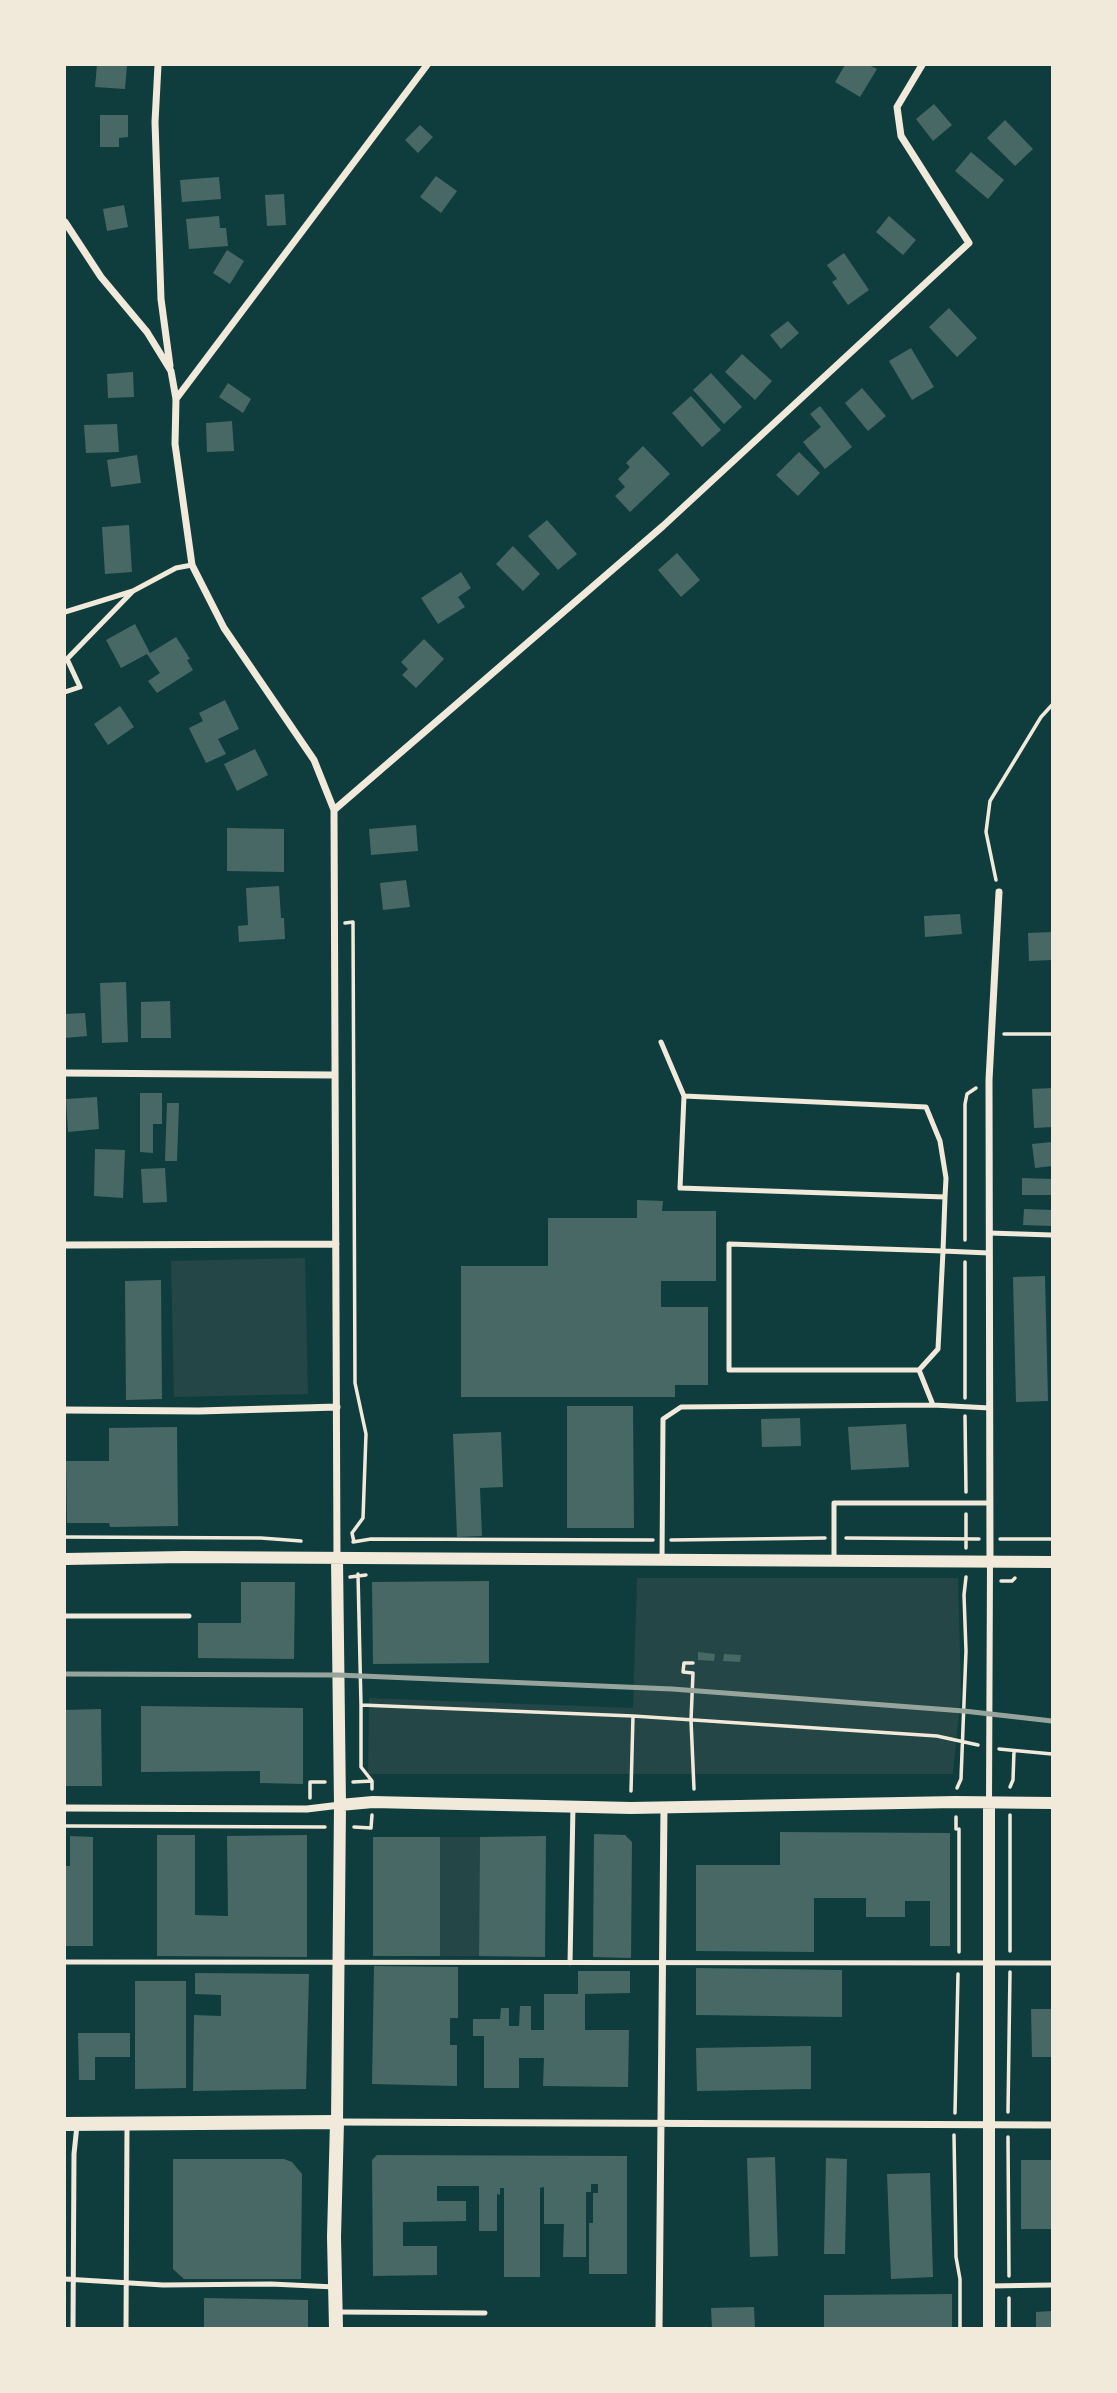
<!DOCTYPE html>
<html>
<head>
<meta charset="utf-8">
<style>
  body { margin:0 }
  #map { position:relative; width:1117px; height:2393px; overflow:hidden; background:#0f3d3e; font-family:Mulish,sans-serif }
  canvas { display:block }
  .frame { position:absolute; inset:0; border:66px solid #f1e9da; pointer-events:none }
</style>
</head>
<body>
<div id="map">
<canvas width="1117" height="2393"></canvas>
<div class="frame"></div>
</div>
<script>
const g = document.querySelector('canvas').getContext('2d');
g.lineJoin = 'round';
function paint(path, color) {
  g.fillStyle = color;
  g.fill(path, 'evenodd');
}
function poly(rows) {
  const path = new Path2D();
  for (const r of rows) {
    path.moveTo(r[0], r[1]);
    for (let i = 2; i < r.length; i += 2) path.lineTo(r[i], r[i + 1]);
  }
  return path;
}
function stroke(path, color, width, dash) {
  g.strokeStyle = color;
  g.lineWidth = width;
  g.lineCap = dash ? 'butt' : 'round';
  g.setLineDash(dash || []);
  g.stroke(path);
}
paint(poly([
  [305,1258,308,1394,174,1397,171,1261],
  [637,1578,958,1578,961,1693,953,1774,368,1774,369,1698,633,1708],
  [440,1837,480,1837,479,1956,440,1956]
]), '#244646');
paint(poly([
  [97,65,127,65,125,89,95,87],
  [845,65,869,65,877,69,860,97,835,82],
  [934,104,952,125,933,141,916,119],
  [100,115,128,115,128,137,119,138,119,147,100,147],
  [1005,120,1033,149,1015,166,987,138],
  [420,125,433,137,418,153,405,140],
  [971,152,1004,180,988,199,955,171],
  [436,176,457,191,441,213,420,197],
  [219,177,221,199,182,202,180,180],
  [284,194,286,225,267,226,265,195],
  [124,205,128,227,107,231,103,209],
  [219,216,220,228,226,228,228,246,189,249,186,219],
  [889,216,916,240,903,255,876,232],
  [227,250,244,261,230,284,213,273],
  [844,253,869,290,848,305,832,282,837,279,827,265],
  [949,308,977,338,957,357,929,327],
  [788,321,799,333,781,349,770,335],
  [911,348,934,387,912,400,889,361],
  [742,354,772,381,755,400,725,372],
  [133,372,134,397,108,398,107,374],
  [711,373,742,407,724,424,693,390],
  [228,383,251,399,243,413,219,397],
  [862,388,886,416,868,431,845,403],
  [691,396,721,430,702,447,672,413],
  [820,406,852,447,825,469,803,442,821,427,810,414],
  [232,421,234,451,207,452,206,423],
  [117,424,119,452,86,453,84,425],
  [643,446,670,474,630,512,615,496,625,487,618,479,630,467,626,463],
  [799,452,820,473,798,496,776,475],
  [137,455,141,483,111,487,107,460],
  [547,520,577,554,558,570,528,536],
  [129,525,132,572,105,574,102,527],
  [513,546,540,574,523,591,496,564],
  [677,553,700,580,681,597,658,570],
  [461,572,471,588,458,597,465,607,438,624,421,598],
  [135,624,150,653,176,637,190,659,187,660,193,670,157,693,148,681,160,673,147,654,121,668,106,640],
  [424,639,444,659,416,688,402,675,408,669,401,662],
  [225,700,239,729,218,739,226,754,206,763,189,728,203,721,199,713],
  [120,706,134,727,108,745,94,724],
  [255,749,268,775,237,791,224,764],
  [416,825,418,851,371,855,369,829],
  [227,828,284,829,284,872,227,871],
  [406,880,410,907,383,910,380,883],
  [279,886,281,918,284,918,285,939,239,942,238,926,248,925,246,888],
  [960,914,962,934,925,937,924,916],
  [1052,932,1052,960,1029,961,1028,933],
  [126,982,128,1042,102,1043,100,983],
  [170,1001,171,1038,141,1038,141,1002],
  [85,1013,87,1036,65,1038,65,1014],
  [1052,1088,1052,1127,1034,1128,1032,1089],
  [140,1093,162,1093,162,1124,153,1124,153,1153,140,1152],
  [97,1097,99,1129,68,1132,66,1099],
  [167,1103,179,1103,177,1161,165,1161],
  [1052,1142,1052,1166,1035,1168,1032,1144],
  [95,1149,125,1150,123,1198,94,1196],
  [165,1168,167,1202,143,1203,141,1169],
  [1022,1178,1052,1179,1052,1195,1022,1195],
  [637,1200,663,1201,662,1211,716,1211,716,1281,661,1281,661,1307,708,1307,708,1385,675,1385,675,1397,461,1397,461,1266,548,1266,548,1218,637,1218],
  [1024,1209,1052,1210,1052,1226,1023,1225],
  [1045,1276,1048,1401,1016,1402,1013,1277],
  [161,1280,162,1399,126,1400,125,1281],
  [567,1406,633,1406,634,1528,567,1528],
  [800,1418,801,1446,762,1447,761,1419],
  [906,1424,909,1467,851,1470,848,1427],
  [177,1427,178,1526,110,1527,109,1523,67,1523,66,1461,109,1461,109,1428],
  [501,1432,503,1487,480,1488,482,1536,457,1537,453,1434],
  [489,1581,489,1663,373,1664,372,1582],
  [241,1582,295,1582,294,1659,198,1658,198,1623,241,1623],
  [698,1652,715,1654,714,1661,698,1660],
  [724,1654,741,1655,740,1662,723,1661],
  [141,1706,303,1708,303,1784,260,1783,260,1771,141,1772],
  [101,1709,102,1786,65,1786,65,1710],
  [780,1832,950,1833,950,1946,930,1946,930,1901,905,1901,905,1917,866,1917,866,1898,814,1898,814,1952,696,1951,696,1865,780,1865],
  [594,1834,625,1835,632,1842,631,1958,593,1957],
  [157,1835,195,1835,195,1915,228,1916,227,1836,307,1835,307,1957,157,1956],
  [70,1836,93,1837,93,1946,65,1946,65,1866,70,1866],
  [546,1836,545,1957,479,1956,480,1837],
  [373,1837,440,1837,440,1956,373,1956],
  [374,1966,458,1967,458,2018,450,2018,450,2045,457,2045,457,2086,372,2084],
  [696,1968,842,1970,842,2017,696,2015],
  [578,1971,630,1971,630,1993,585,1994,585,2030,629,2030,628,2087,543,2086,544,2058,519,2058,519,2088,484,2088,484,2036,473,2036,473,2019,500,2019,501,2008,509,2008,509,2026,519,2026,520,2006,531,2006,531,2030,544,2030,544,1994,578,1994],
  [195,1973,309,1974,306,2089,193,2091,194,2015,221,2016,221,1995,195,1994],
  [135,1981,186,1981,186,2088,135,2089],
  [1031,2009,1052,2009,1052,2057,1032,2057],
  [78,2033,130,2033,130,2057,95,2057,95,2080,79,2080],
  [811,2046,811,2089,697,2091,696,2048],
  [377,2155,627,2156,627,2274,589,2274,589,2223,593,2223,593,2193,598,2193,598,2184,591,2184,591,2192,586,2192,586,2257,563,2257,564,2224,544,2224,544,2187,540,2188,540,2277,504,2277,504,2188,500,2188,500,2195,497,2194,497,2231,479,2231,479,2186,437,2186,437,2201,466,2201,466,2221,403,2222,403,2246,437,2246,437,2275,373,2276,372,2160],
  [775,2157,778,2256,750,2257,747,2158],
  [826,2158,847,2159,845,2254,824,2254],
  [173,2159,284,2159,292,2162,302,2174,301,2279,184,2279,173,2269],
  [1021,2160,1052,2160,1052,2229,1021,2229],
  [930,2173,933,2277,891,2279,887,2174],
  [952,2294,952,2328,824,2328,824,2295],
  [204,2298,308,2300,308,2328,204,2328],
  [754,2307,755,2328,712,2328,711,2308],
  [1052,2311,1052,2328,1036,2328,1036,2312]
]), '#486865');
stroke(poly([
  [996,880,986,832,990,801,1041,717,1052,705],
  [345,923,353,922,355,1383,366,1434,363,1518,352,1533,354,1542],
  [1004,1034,1052,1034],
  [965,1240,965,1104,967,1094,976,1088],
  [965,1262,965,1398],
  [965,1416,966,1492],
  [966,1514,966,1548],
  [65,1537,261,1538,301,1541],
  [846,1538,979,1539],
  [1000,1539,1052,1539],
  [671,1540,825,1538],
  [353,1542,371,1539,653,1540],
  [358,1574,361,1705],
  [350,1577,366,1575],
  [1001,1581,1012,1581,1015,1578],
  [693,1663,684,1663,683,1672,693,1673,691,1720,694,1789],
  [999,1749,1052,1754],
  [353,1782,372,1781],
  [1010,1787,1013,1780,1014,1751],
  [957,1788,961,1779,966,1651,964,1595,966,1577],
  [372,1789,372,1781,361,1767,361,1705,633,1716,937,1736,978,1745],
  [631,1791,633,1716],
  [310,1798,310,1782,325,1782],
  [65,1826,325,1827],
  [354,1827,371,1828,372,1815],
  [956,1829,956,1817],
  [1010,1951,1010,1815],
  [959,1952,959,1829],
  [1008,2112,1010,1972],
  [955,2113,958,1974],
  [954,2135,956,2257,960,2279,960,2328],
  [1008,2137,1009,2276],
  [1009,2328,1009,2298]
]), '#f1e9da', 3.5);
stroke(poly([
  [65,612,133,591,176,568,192,565],
  [65,692,80,687,67,659,133,591],
  [661,1042,684,1096],
  [945,1197,680,1188,684,1096,926,1107,940,1141,946,1178,945,1197,943,1251,938,1349,919,1370,729,1370,729,1244,943,1251,989,1253],
  [989,1233,1052,1235],
  [919,1370,933,1405],
  [662,1560,663,1419,681,1407,933,1405,990,1408],
  [834,1560,834,1503,990,1503],
  [65,1616,189,1616],
  [65,1962,1052,1963],
  [570,1963,573,1806],
  [65,2279,163,2285,271,2284,335,2287],
  [989,2286,1052,2285],
  [339,2312,485,2313],
  [73,2328,74,2154,77,2125],
  [126,2328,127,2125]
]), '#f1e9da', 5);
stroke(poly([
  [989,1802,990,1562]
]), '#f1e9da', 6);
stroke(poly([
  [158,65,155,122,161,299,170,366],
  [65,222,101,277,147,332,171,371,176,399,175,444,192,565,224,628,314,760,334,810,337,1559],
  [176,399,427,65],
  [334,810,663,526,969,243,901,136,897,107,922,65],
  [65,1073,334,1075],
  [65,1245,336,1244],
  [65,1410,199,1411,337,1407],
  [990,1562,989,1080,999,892],
  [65,1808,307,1809,340,1805],
  [337,2122,1052,2125],
  [659,2328,664,1807]
]), '#f1e9da', 7);
stroke(poly([
  [65,1559,184,1557,1052,1562],
  [989,1803,989,2328],
  [340,1805,373,1802,631,1808,956,1802,1052,1803],
  [337,2122,340,1805,337,1559]
]), '#f1e9da', 12);
stroke(poly([
  [65,2124,337,2122,334,2237,336,2328]
]), '#f1e9da', 14);
stroke(poly([
  [65,1674,338,1675,672,1689,964,1711,1052,1721]
]), '#97a49c', 5);
</script>
</body>
</html>
